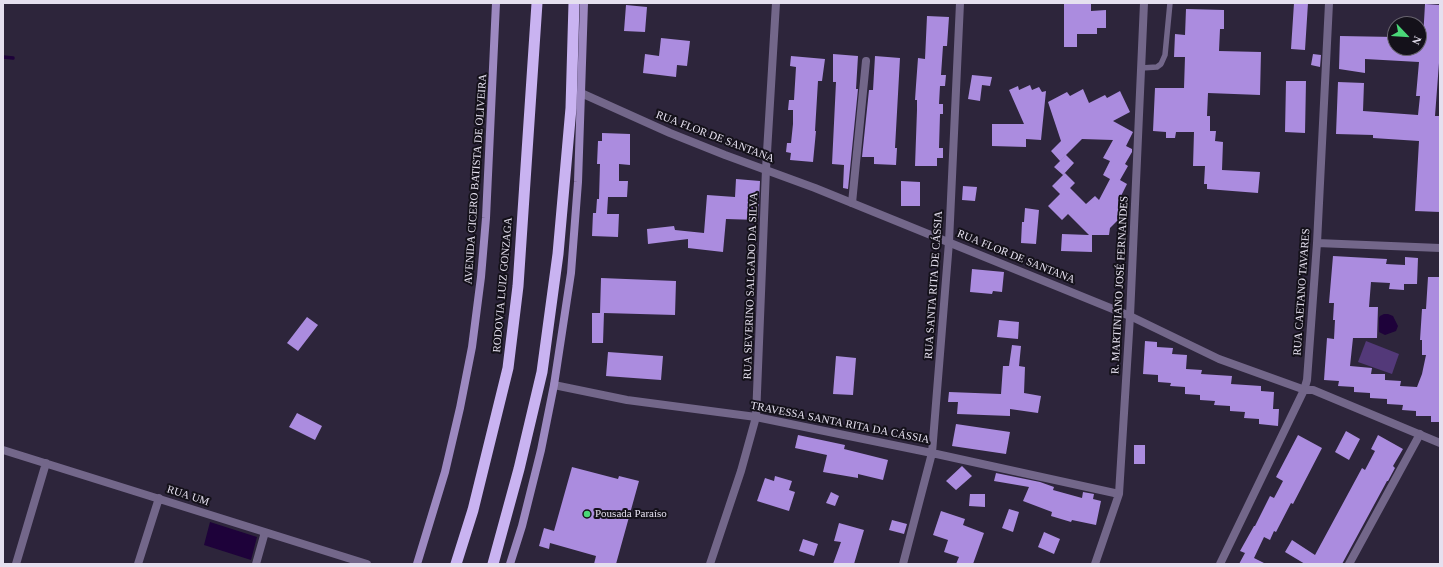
<!DOCTYPE html>
<meta charset="utf-8">
<style>
body{margin:0}
#map{position:relative;width:1443px;height:567px;overflow:hidden;background:#2d253b;font-family:Georgia,serif}
canvas{display:block}
.frame{position:absolute;inset:0;border:4px solid #e5e0ef;pointer-events:none}
.north{position:absolute;left:1387px;top:16px;width:40px;height:40px;box-sizing:border-box;background:#14111a;border:1px solid #68646f;border-radius:50%;rotate:115deg;font-size:11px;font-weight:700;line-height:16px;text-align:center;color:#e5e0ef}
.north::after{content:'';display:block;margin:auto;width:14px;height:18px;background:#4ad778;clip-path:polygon(50% 0,100% 100%,50% 72%,0 100%)}
</style>
<div id="map">
<canvas width="1443" height="567"></canvas>
<div class="frame"></div>
<div class="north">N</div>
</div>
<script>
const ctx = document.querySelector('canvas').getContext('2d');
ctx.lineJoin = 'round';
function fillPath(path, color) { ctx.fillStyle = color; ctx.fill(path, 'evenodd'); }
const shape = rows => new Path2D(rows.map(r => 'M' + r).join(''));
function strokePath(path, color, width, dash) { ctx.strokeStyle = color; ctx.lineWidth = width; ctx.lineCap = dash ? 'butt' : 'round'; ctx.setLineDash(dash || []); ctx.stroke(path); }
function write(font, color, halo, rows, align = 'center') {
  ctx.font = font + ' Georgia,serif'; ctx.lineWidth = 4; ctx.setLineDash([]); ctx.textBaseline = 'middle'; ctx.strokeStyle = halo; ctx.fillStyle = color; for (const [text, x, y, turn = 0] of rows) {
    ctx.save(); ctx.translate(x, y); ctx.rotate((+turn || 0) * Math.PI / 180); ctx.textAlign = isNaN(turn) ? turn : align; if (halo) ctx.strokeText(text, 0, 0); ctx.fillText(text, 0, 0); ctx.restore();
  }
}
fillPath(shape([
 [1366,341,1399,354,1392,374,1358,362]
]), '#533979');
fillPath(shape([
 [1384,314,1388,314,1393,316,1398,326,1396,331,1385,335,1379,332,1379,318,1380,316],
 [210,522,257,537,251,560,204,545]
]), '#1e023a');
strokePath(shape([
 [3,57,13,58]
]), '#1e023a', 3.5);
fillPath(shape([
 [1294,3,1308,3,1305,50,1291,49],
 [1064,4,1091,4,1091,11,1106,10,1106,28,1097,28,1097,34,1077,34,1077,47,1064,47],
 [1425,4,1440,5,1440,63,1439,63,1435,116,1440,116,1440,212,1415,211,1419,141,1373,138,1373,135,1336,134,1338,82,1364,83,1363,111,1418,115,1420,96,1416,96,1419,62,1365,59,1365,73,1339,69,1340,36,1395,37,1395,48,1419,48,1419,39,1423,39],
 [626,5,647,7,645,32,624,31],
 [1186,9,1224,10,1224,29,1220,29,1219,51,1261,52,1260,95,1208,93,1207,116,1210,116,1210,131,1216,131,1215,141,1223,142,1222,170,1260,172,1258,193,1207,189,1207,184,1204,184,1205,166,1193,166,1194,132,1176,132,1175,138,1166,138,1166,132,1153,131,1155,88,1184,88,1185,57,1174,57,1175,34,1185,35],
 [927,16,949,17,947,46,943,46,941,75,946,75,945,86,940,86,939,104,943,104,943,114,940,114,939,148,943,148,943,158,937,158,937,166,915,166,917,110,917,100,915,100,916,85,918,58,925,59],
 [661,38,690,41,687,66,677,65,676,77,643,73,645,54,659,56],
 [833,54,858,56,856,89,858,89,848,189,843,188,844,165,832,164,836,82,833,82],
 [1313,54,1321,55,1320,67,1311,65],
 [791,56,825,59,822,81,818,81,815,131,816,131,813,162,790,160,791,153,786,152,787,143,791,143,793,124,793,110,788,110,789,100,794,100,796,67,790,66],
 [875,56,900,58,895,148,897,148,896,165,874,164,874,157,862,157,869,90,873,90],
 [972,75,992,77,990,86,982,85,980,101,968,99],
 [1286,81,1306,81,1305,133,1285,132],
 [1030,85,1032,90,1039,87,1042,92,1046,91,1041,140,1026,139,1026,147,992,146,992,124,1024,124,1009,90,1018,86,1019,90],
 [1083,89,1089,103,1105,95,1107,98,1120,91,1130,112,1113,121,1133,132,1126,146,1132,149,1132,152,1125,164,1128,166,1120,180,1127,184,1118,202,1127,211,1110,228,1109,235,1092,235,1092,252,1061,251,1062,234,1089,235,1068,214,1062,220,1048,206,1060,194,1052,186,1065,173,1075,183,1070,188,1086,204,1095,196,1099,200,1110,179,1103,175,1110,161,1103,158,1113,140,1082,139,1060,161,1051,151,1061,141,1048,102,1067,92,1070,96],
 [602,133,630,134,630,165,619,164,619,181,628,181,627,197,608,197,607,214,619,214,618,237,592,236,593,213,596,213,597,199,599,199,600,164,597,164,598,141,602,141],
 [1066,155,1074,163,1063,175,1054,167],
 [736,179,760,181,758,220,726,219,723,252,688,248,688,239,648,244,647,229,674,226,675,230,704,233,707,195,735,197],
 [901,181,920,182,920,206,901,206],
 [963,186,977,187,975,201,962,200],
 [1025,208,1039,210,1036,244,1021,243,1022,222,1024,222],
 [1333,256,1387,259,1386,264,1405,265,1405,257,1418,258,1417,284,1404,284,1404,290,1389,289,1390,283,1371,282,1369,307,1378,307,1377,338,1353,338,1350,366,1372,368,1371,374,1385,374,1385,380,1401,381,1400,386,1417,387,1422,374,1426,355,1422,355,1422,340,1420,340,1422,309,1426,309,1428,277,1440,277,1440,422,1431,422,1431,416,1416,416,1416,411,1402,410,1403,405,1387,404,1387,399,1370,398,1370,393,1354,392,1354,387,1338,386,1339,381,1324,380,1327,338,1334,339,1335,320,1333,320,1334,303,1329,303],
 [972,269,1004,272,1002,292,993,291,992,294,970,292],
 [601,278,676,281,675,315,604,313,603,343,592,343,592,313,600,313],
 [307,317,318,325,298,351,287,343],
 [999,320,1019,322,1018,339,997,337],
 [1145,341,1157,342,1157,347,1173,348,1172,354,1187,355,1186,369,1202,370,1201,374,1232,376,1231,384,1261,386,1261,391,1274,392,1273,409,1279,409,1278,426,1259,424,1259,419,1244,418,1245,412,1230,411,1230,406,1214,405,1215,401,1200,400,1200,395,1185,394,1185,387,1170,386,1171,383,1158,382,1158,375,1143,374],
 [1012,345,1021,346,1019,366,1025,367,1024,393,1041,396,1038,413,1010,409,1010,416,957,414,958,402,948,402,949,392,1001,394,1003,366,1009,366],
 [608,352,663,356,661,380,606,376],
 [836,356,856,358,853,395,833,394],
 [297,413,322,426,315,440,289,427],
 [956,424,1010,432,1006,454,952,446],
 [1346,431,1360,439,1349,460,1335,452],
 [798,435,845,445,844,449,888,460,883,480,858,474,858,478,823,472,827,455,795,448],
 [1298,435,1322,448,1293,504,1291,503,1276,532,1274,531,1270,540,1264,537,1254,558,1266,564,1239,564,1245,553,1240,551,1254,526,1255,526,1270,496,1274,498,1283,481,1276,477],
 [1378,435,1403,449,1393,466,1395,468,1388,481,1387,481,1342,564,1305,564,1285,552,1292,540,1315,555,1362,468,1365,470,1375,451,1371,449],
 [1134,445,1145,445,1145,464,1134,464],
 [962,466,972,476,956,490,946,481],
 [572,467,618,479,619,476,639,481,616,564,594,564,596,556,550,543,549,549,539,546,544,528,554,531],
 [996,473,1040,482,1054,487,1053,490,1082,498,1083,492,1094,494,1093,499,1101,501,1096,525,1072,520,1071,522,1051,516,1052,512,1023,501,1029,487,994,481],
 [775,476,792,481,789,490,795,492,789,511,757,501,765,478,774,481],
 [831,492,839,496,835,506,826,503],
 [970,494,985,494,985,507,969,506],
 [1009,509,1019,512,1013,532,1002,528],
 [941,511,965,519,963,525,984,533,973,564,956,564,959,557,944,552,948,540,933,535],
 [892,520,907,524,904,534,889,530],
 [839,523,864,530,854,564,833,564,841,542,834,541],
 [1044,532,1060,539,1054,554,1038,547],
 [803,539,818,544,814,556,799,551]
]), '#ab8cdf');
strokePath(shape([
 [1141,68,1157,67,1161,64,1165,55,1170,3]
]), '#73678a', 5.5);
strokePath(shape([
 [852,203,866,61],
 [1317,243,1440,248],
 [554,385,627,400,756,417,932,453,1119,494],
 [3,450,367,564],
 [16,564,46,463],
 [138,564,159,498],
 [256,564,265,532],
 [710,564,741,471,756,417,766,169,776,3],
 [903,564,932,453,949,242,960,3],
 [1095,564,1119,494,1130,316,1144,3],
 [1220,564,1304,390,1307,380,1317,243,1329,3],
 [1349,564,1420,434]
]), '#73678a', 8);
strokePath(shape([
 [581,93,670,133,725,155,815,188,1130,316,1219,359,1305,390,1313,390,1440,443]
]), '#73678a', 8);
strokePath(shape([
 [417,564,445,472,460,408,472,347,481,277,486,218,496,3],
 [510,564,522,526,541,450,554,385,571,273,578,182,584,3]
]), '#9d89c1', 8);
strokePath(shape([
 [456,564,473,510,508,368,518,286,537,3],
 [493,564,519,469,542,372,558,254,571,108,574,3]
]), '#c9b3f1', 11);
for (const [x, y, r, color] of [
 [587,514,4,"#4ad778"]
]) { const dot = new Path2D(); dot.arc(x, y, r, 0, 2 * Math.PI); ctx.fillStyle = color; ctx.fill(dot); strokePath(dot, '#14111a', 1.5); }
write('11px', '#e5e0ef', '#14111a', [
 ["RUA FLOR DE SANTANA",715,137,21],
 ["AVENIDA CICERO BATISTA DE OLIVEIRA",476,179,-86],
 ["RUA FLOR DE SANTANA",1016,257,22],
 ["RODOVIA LUIZ GONZAGA",503,285,-85],
 ["RUA SANTA RITA DE CÁSSIA",934,285,-86],
 ["R. MARTINIANO JOSÉ FERNANDES",1120,285,-87],
 ["RUA SEVERINO SALGADO DA SILVA",751,286,-88],
 ["RUA CAETANO TAVARES",1302,292,-86],
 ["TRAVESSA SANTA RITA DA CÁSSIA",840,423,11],
 ["RUA UM",188,496,18]
]);
write('11px', '#e5e0ef', '#14111a', [
 ["Pousada Paraíso",595,514]
], 'left');
</script>
